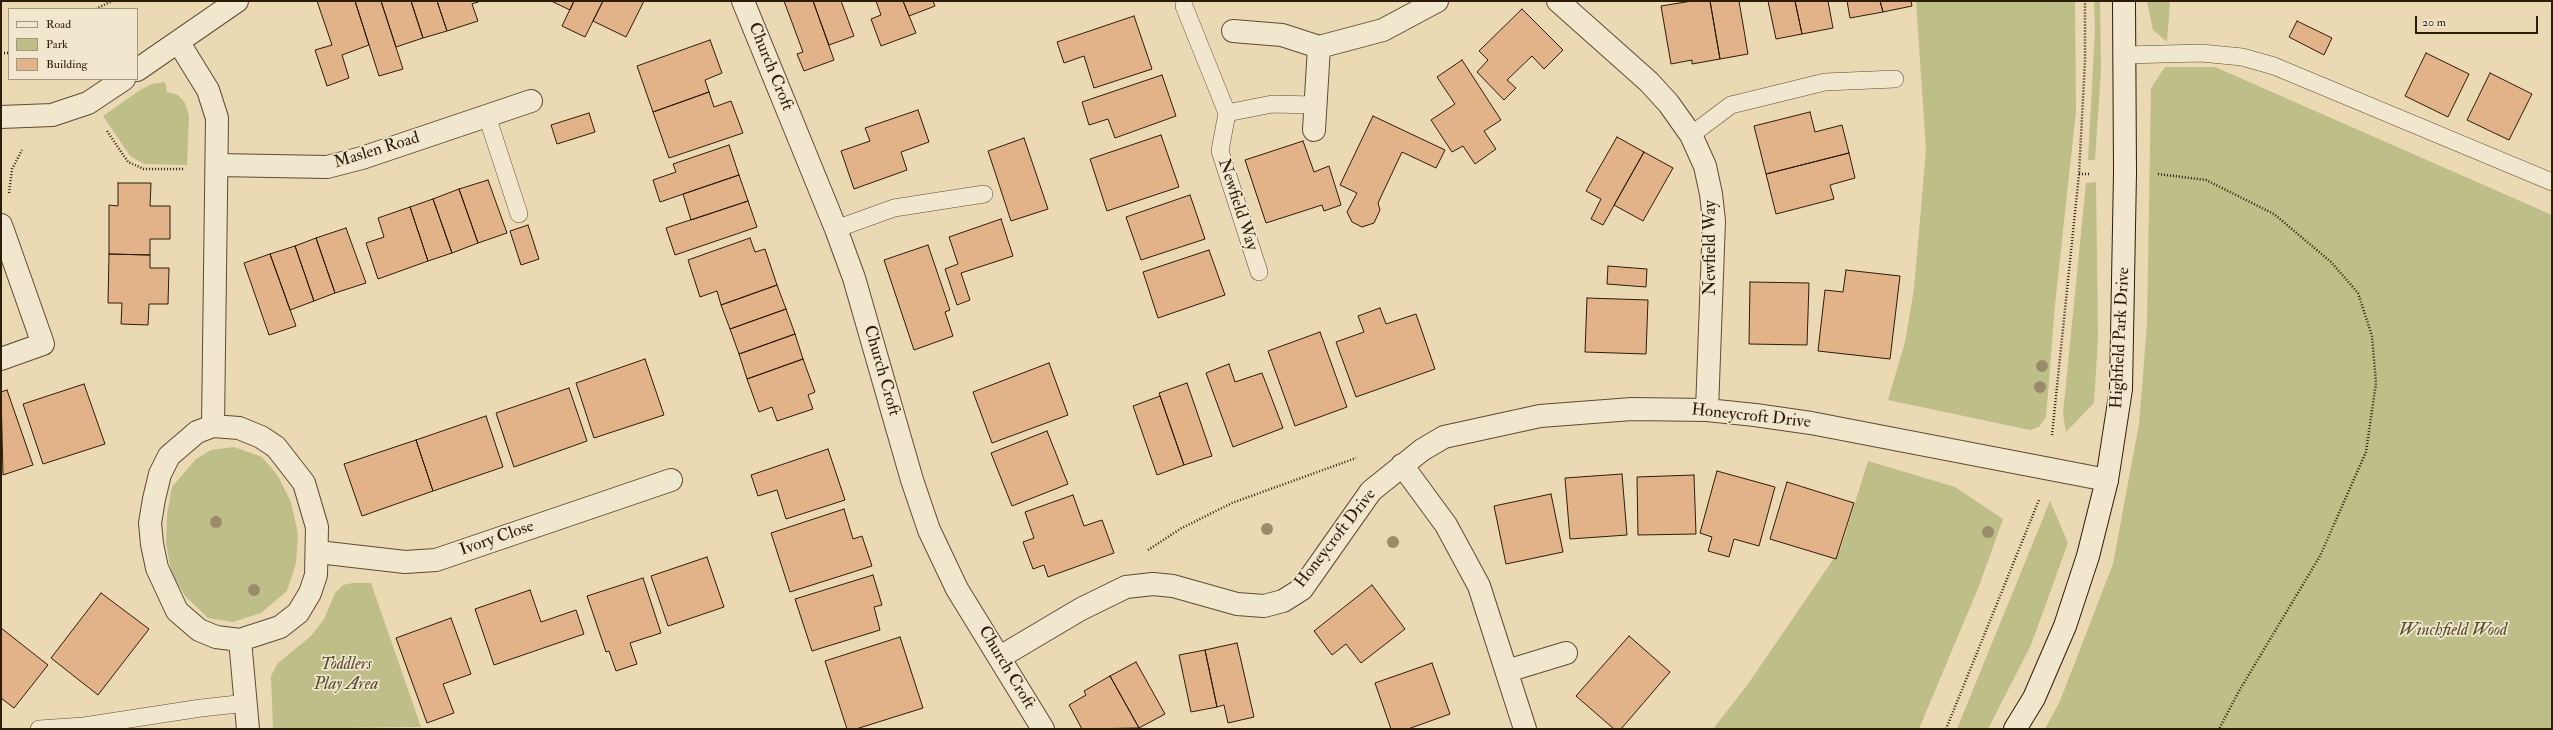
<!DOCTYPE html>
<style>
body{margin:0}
#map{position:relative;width:2553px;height:730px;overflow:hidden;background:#ead9b3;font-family:"IM FELL Double Pica",serif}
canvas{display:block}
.frame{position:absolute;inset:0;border:2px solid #2c1d08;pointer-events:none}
.legend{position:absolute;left:8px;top:8px;width:130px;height:72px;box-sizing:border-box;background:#f1e6ce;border:1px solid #a2967f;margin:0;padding:5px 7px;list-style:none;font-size:12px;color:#2c1d08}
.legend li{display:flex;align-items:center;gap:8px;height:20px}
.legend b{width:20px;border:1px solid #a2967f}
.scale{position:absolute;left:2415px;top:16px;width:123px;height:18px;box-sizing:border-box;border:2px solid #2c1d08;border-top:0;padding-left:5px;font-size:12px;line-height:14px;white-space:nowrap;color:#2c1d08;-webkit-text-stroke:3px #f1e6ce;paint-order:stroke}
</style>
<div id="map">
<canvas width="2553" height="730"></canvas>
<div class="frame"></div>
<ul class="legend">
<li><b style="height:5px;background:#f1e6ce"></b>Road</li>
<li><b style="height:11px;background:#bdbe88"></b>Park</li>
<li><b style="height:11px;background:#e2b389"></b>Building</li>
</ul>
<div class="scale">20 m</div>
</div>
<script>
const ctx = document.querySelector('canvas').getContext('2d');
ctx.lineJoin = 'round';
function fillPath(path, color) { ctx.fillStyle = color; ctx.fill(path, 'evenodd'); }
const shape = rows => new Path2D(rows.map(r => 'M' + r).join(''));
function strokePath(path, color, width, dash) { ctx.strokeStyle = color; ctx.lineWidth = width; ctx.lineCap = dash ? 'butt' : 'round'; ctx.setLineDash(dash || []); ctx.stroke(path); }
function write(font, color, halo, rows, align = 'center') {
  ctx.font = font + ' "IM FELL Double Pica",serif'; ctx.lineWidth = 3.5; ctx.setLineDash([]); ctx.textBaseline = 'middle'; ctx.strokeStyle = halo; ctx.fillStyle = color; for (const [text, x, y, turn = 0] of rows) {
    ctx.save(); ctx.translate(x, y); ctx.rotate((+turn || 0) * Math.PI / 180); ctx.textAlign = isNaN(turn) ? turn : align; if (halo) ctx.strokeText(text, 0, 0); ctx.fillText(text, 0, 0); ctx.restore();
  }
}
fillPath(shape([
 [1916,1,2075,1,2076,111,2055,305,2046,417,2039,427,2030,430,1888,400,1905,342,1914,289,1926,150],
 [2094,1,2100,1,2101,70,2095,160,2088,160,2095,30],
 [2147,1,2170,1,2167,42,2153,30],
 [2165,67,2215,67,2552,215,2552,729,2045,729,2060,701,2113,564,2139,424,2147,324,2151,88],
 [165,82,167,92,178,95,185,103,189,116,187,165,144,164,130,156,103,116,140,90,152,84],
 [2096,182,2098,338,2094,403,2066,432,2063,414,2086,183],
 [234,447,262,457,278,476,291,502,298,534,296,563,287,591,261,613,233,622,208,618,186,597,172,575,166,544,167,515,172,487,196,459,211,450],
 [1868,461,1955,487,2003,519,1979,586,1919,729,1713,729,1748,684,1841,548],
 [2050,501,2068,543,2031,645,1988,729,1957,729],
 [353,583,371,583,421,727,273,729,271,676,278,663,311,636,324,619,335,593,343,585]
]), '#bdbe88');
const building = shape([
 [317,1,355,1,369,45,342,55,349,78,327,86,315,50,332,45,317,1],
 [355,1,381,1,403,69,379,76,355,1],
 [381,1,411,1,423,38,396,47,381,1],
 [411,1,437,1,447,31,423,38,411,1],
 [437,1,481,1,472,4,478,21,447,31,437,1],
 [551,1,574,1,570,10,551,1],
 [574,1,603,1,585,37,562,26,574,1],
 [603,1,644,1,626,37,593,21,603,1],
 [784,1,813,1,834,60,804,71,797,54,803,52,784,1],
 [813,1,841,1,854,36,829,45,813,1],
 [876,1,903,1,916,33,881,46,871,19,881,15,876,1],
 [903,1,933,1,935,6,909,16,903,1],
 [1692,1,1710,1,1720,59,1692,64,1692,60,1671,64,1661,6,1692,1],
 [1710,1,1739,1,1748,54,1720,59,1710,1],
 [1768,1,1795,1,1802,34,1776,39,1768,1],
 [1795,1,1828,1,1833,28,1802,34,1795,1],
 [1847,1,1880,1,1883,12,1850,18,1847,1],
 [1880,1,1911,1,1912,6,1883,12,1880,1],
 [1522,9,1563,50,1544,69,1532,56,1507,80,1516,88,1504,100,1477,72,1488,60,1479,51,1522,9],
 [1134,16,1152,69,1094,88,1084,56,1064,63,1057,42,1134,16],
 [2297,21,2332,38,2324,55,2289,37,2297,21],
 [710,40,722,73,705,80,709,92,653,112,637,66,710,40],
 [2426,53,2469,74,2448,117,2405,96,2426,53],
 [1462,60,1501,120,1484,131,1496,149,1475,164,1463,146,1452,152,1431,120,1455,104,1437,77,1462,60],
 [2490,73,2532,94,2509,140,2467,120,2490,73],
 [1162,75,1176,116,1115,138,1108,119,1089,125,1082,102,1162,75],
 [709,92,714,107,731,101,743,133,669,158,653,112,709,92],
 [918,110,929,142,901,152,907,170,854,189,841,151,870,141,865,128,918,110],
 [1810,112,1815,132,1842,125,1849,153,1766,174,1754,126,1810,112],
 [589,113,595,132,557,144,551,125,589,113],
 [1373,116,1445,150,1436,168,1402,152,1378,203,1380,210,1374,223,1362,227,1352,222,1347,212,1357,193,1340,185,1373,116],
 [1161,135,1179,187,1107,211,1090,159,1161,135],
 [1617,137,1644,152,1603,225,1591,219,1601,199,1586,191,1617,137],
 [1024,138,1048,209,1011,221,988,151,1024,138],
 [1303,141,1314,172,1329,166,1341,205,1324,211,1322,205,1266,223,1245,160,1303,141],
 [729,145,739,175,660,202,653,180,676,172,673,164,729,145],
 [1644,152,1673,168,1643,221,1614,205,1644,152],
 [1849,153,1855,178,1830,185,1834,199,1776,214,1766,174,1849,153],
 [739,175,748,201,691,220,683,194,739,175],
 [488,180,507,233,478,243,459,189,488,180],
 [118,183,151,183,150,206,170,206,170,239,150,239,150,255,109,254,109,205,118,206,118,183],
 [459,189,478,243,452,253,433,199,459,189],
 [1190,195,1205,239,1141,260,1126,217,1190,195],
 [433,199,452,253,428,261,410,207,433,199],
 [748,201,757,227,675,255,666,228,748,201],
 [410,207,428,261,378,279,366,243,384,237,378,218,410,207],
 [1001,219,1013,256,961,273,970,300,957,305,945,269,958,264,949,237,1001,219],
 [528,225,539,259,521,265,510,231,528,225],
 [346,228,366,283,335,293,316,238,346,228],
 [316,238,335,293,314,301,295,246,316,238],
 [750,238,755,252,765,249,777,285,721,305,717,291,700,297,688,260,750,238],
 [928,245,950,310,945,312,953,336,914,350,884,260,928,245],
 [295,246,314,301,290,310,270,254,295,246],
 [1209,250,1225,295,1158,318,1143,272,1209,250],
 [109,254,150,255,150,268,169,268,168,304,149,304,148,325,121,324,122,303,108,303,109,254],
 [270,254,296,326,269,335,244,263,270,254],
 [1608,266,1647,269,1646,287,1607,284,1608,266],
 [1846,270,1900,276,1890,359,1818,351,1825,290,1843,292,1846,270],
 [1750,282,1809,283,1807,345,1749,344,1750,282],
 [777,285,786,309,730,329,721,305,777,285],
 [1587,298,1648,300,1646,354,1585,352,1587,298],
 [1380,308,1386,324,1416,314,1435,369,1356,397,1336,342,1364,332,1358,316,1380,308],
 [786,309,795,334,739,354,730,329,786,309],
 [1320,332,1347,407,1295,426,1268,351,1320,332],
 [795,334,803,359,747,379,739,354,795,334],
 [645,359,664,415,594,438,576,383,645,359],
 [803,359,815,392,808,395,813,409,777,421,772,407,759,412,747,379,803,359],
 [1049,363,1068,415,992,443,973,392,1049,363],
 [1229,364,1235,382,1262,373,1283,428,1233,447,1206,373,1229,364],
 [1187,383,1212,456,1184,465,1159,393,1187,383],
 [84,384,105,444,43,464,23,404,84,384],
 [569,388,587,441,514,467,496,413,569,388],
 [7,390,33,465,3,475,1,392,7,390],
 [1160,396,1184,465,1157,475,1133,406,1160,396],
 [486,416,503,467,433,491,416,440,486,416],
 [1047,431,1068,484,1012,506,991,453,1047,431],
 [416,440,433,491,362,516,344,464,416,440],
 [828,449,845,500,786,519,777,490,758,496,751,475,828,449],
 [1717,471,1775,487,1759,546,1734,539,1729,557,1708,551,1712,537,1700,533,1717,471],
 [1622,474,1627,535,1570,539,1565,478,1622,474],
 [1694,475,1696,534,1638,535,1637,477,1694,475],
 [1787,482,1854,503,1836,559,1770,539,1787,482],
 [1551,494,1563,552,1506,564,1494,506,1551,494],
 [1073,495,1084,526,1102,520,1114,553,1048,577,1044,565,1033,569,1023,542,1034,538,1025,512,1073,495],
 [844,509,853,539,862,536,872,566,790,592,771,533,844,509],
 [707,557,724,607,668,626,651,576,707,557],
 [873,575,882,605,874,607,880,630,812,651,795,599,873,575],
 [643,578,661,633,630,643,637,664,616,671,609,651,606,652,587,596,643,578],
 [1372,585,1405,629,1361,663,1346,644,1332,655,1314,631,1372,585],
 [530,590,541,622,576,610,584,634,494,665,475,609,530,590],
 [101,593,149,629,98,695,51,658,101,593],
 [451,618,471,674,443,684,454,713,427,723,396,638,451,618],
 [1,628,48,665,14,708,1,698,1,628],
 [1629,636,1670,672,1621,729,1614,729,1576,696,1629,636],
 [900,637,923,708,856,729,847,729,825,661,900,637],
 [1237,643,1254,717,1228,723,1224,705,1217,707,1205,650,1237,643],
 [1205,650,1217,707,1191,712,1179,655,1205,650],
 [1136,662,1165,714,1139,728,1110,676,1136,662],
 [1432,663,1450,714,1408,729,1391,729,1375,683,1432,663],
 [1110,676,1139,728,1082,729,1069,705,1086,695,1084,691,1110,676]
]);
fillPath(building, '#e2b389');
strokePath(building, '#2c1d08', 1);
const lane = shape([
 [1184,6,1227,113,1220,151,1259,272],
 [2125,55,2201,53,2242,57,2274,66,2552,182],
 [1227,113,1272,104,1314,105],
 [487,116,519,214],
 [1691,135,1731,105,1825,82,1895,79],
 [836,229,894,208,984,194],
 [39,729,84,726,201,708,247,703]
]);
const street = shape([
 [743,1,836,229,854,278,912,480,929,530,957,589,1043,729],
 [1558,1,1649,82,1669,104,1691,135,1705,166,1711,194,1714,221,1707,410],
 [1233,31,1282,35,1319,47,1383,30,1437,1],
 [179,43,208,90,217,118,213,426],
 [137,70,237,1],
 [1,117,52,115,88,103,124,79],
 [1314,130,1319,47],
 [217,165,327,167,362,158,531,101],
 [1,225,43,344,1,359],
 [213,426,239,428,261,437,276,447,304,483,317,527,316,575,310,593,298,613,280,627,240,640,216,637,199,630,177,611,157,568,152,544,150,523,154,499,160,474,169,456,197,432,213,426],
 [1402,465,1446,525,1479,586,1525,729],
 [318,552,405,562,436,560,671,480],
 [240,640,248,729],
 [1000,657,1081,609,1126,587,1153,584,1173,586,1237,604,1264,606,1283,601,1302,589,1371,491,1422,450,1444,437,1540,416,1632,409,1707,410,1755,415,1811,423,2107,480],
 [1507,671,1566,653]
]);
const secondary = shape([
 [2015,729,2034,698,2065,626,2088,556,2107,480,2121,389,2125,173,2124,1]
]);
strokePath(lane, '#5c4c33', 18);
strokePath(street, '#5c4c33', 24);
strokePath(secondary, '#2c1d08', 24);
strokePath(shape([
 [96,9,112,1],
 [1,53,9,53],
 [107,131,128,162,144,169,184,169],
 [2079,174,2091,174],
 [2158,174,2206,180,2274,214,2331,262,2358,293,2372,336,2376,383,2366,452,2320,556,2239,691,2219,729],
 [9,193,12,169,22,150],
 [2052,435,2079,174,2085,61,2085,1],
 [1148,550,1180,529,1232,503,1356,458],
 [1946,729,2039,500]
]), '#2c1d08', 2.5, [1, 2]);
strokePath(lane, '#f1e6ce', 17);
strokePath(street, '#f1e6ce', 22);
strokePath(secondary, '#f1e6ce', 22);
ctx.fillStyle = '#9a8c6a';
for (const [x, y] of [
 [2042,366],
 [2040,387],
 [216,522],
 [1267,529],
 [1988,532],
 [1393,542],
 [254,590]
]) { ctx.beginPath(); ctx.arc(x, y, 6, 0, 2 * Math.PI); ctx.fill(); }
write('17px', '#2c1d08', '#f1e6ce', [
 ["Church Croft",770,67,68],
 ["Maslen Road",377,151,-17],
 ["Newfield Way",1237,205,72],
 ["Newfield Way",1711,248,-90],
 ["Highfield Park Drive",2121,338,-87],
 ["Church Croft",881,371,74],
 ["Honeycroft Drive",1751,417,6],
 ["Ivory Close",497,539,-19],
 ["Honeycroft Drive",1336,539,-52],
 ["Church Croft",1006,668,59]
]);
write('italic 17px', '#584d2e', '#f1e6ce', [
 ["Winchfield Wood",2453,631],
 ["Toddlers",346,665],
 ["Play Area",346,685]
]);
</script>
